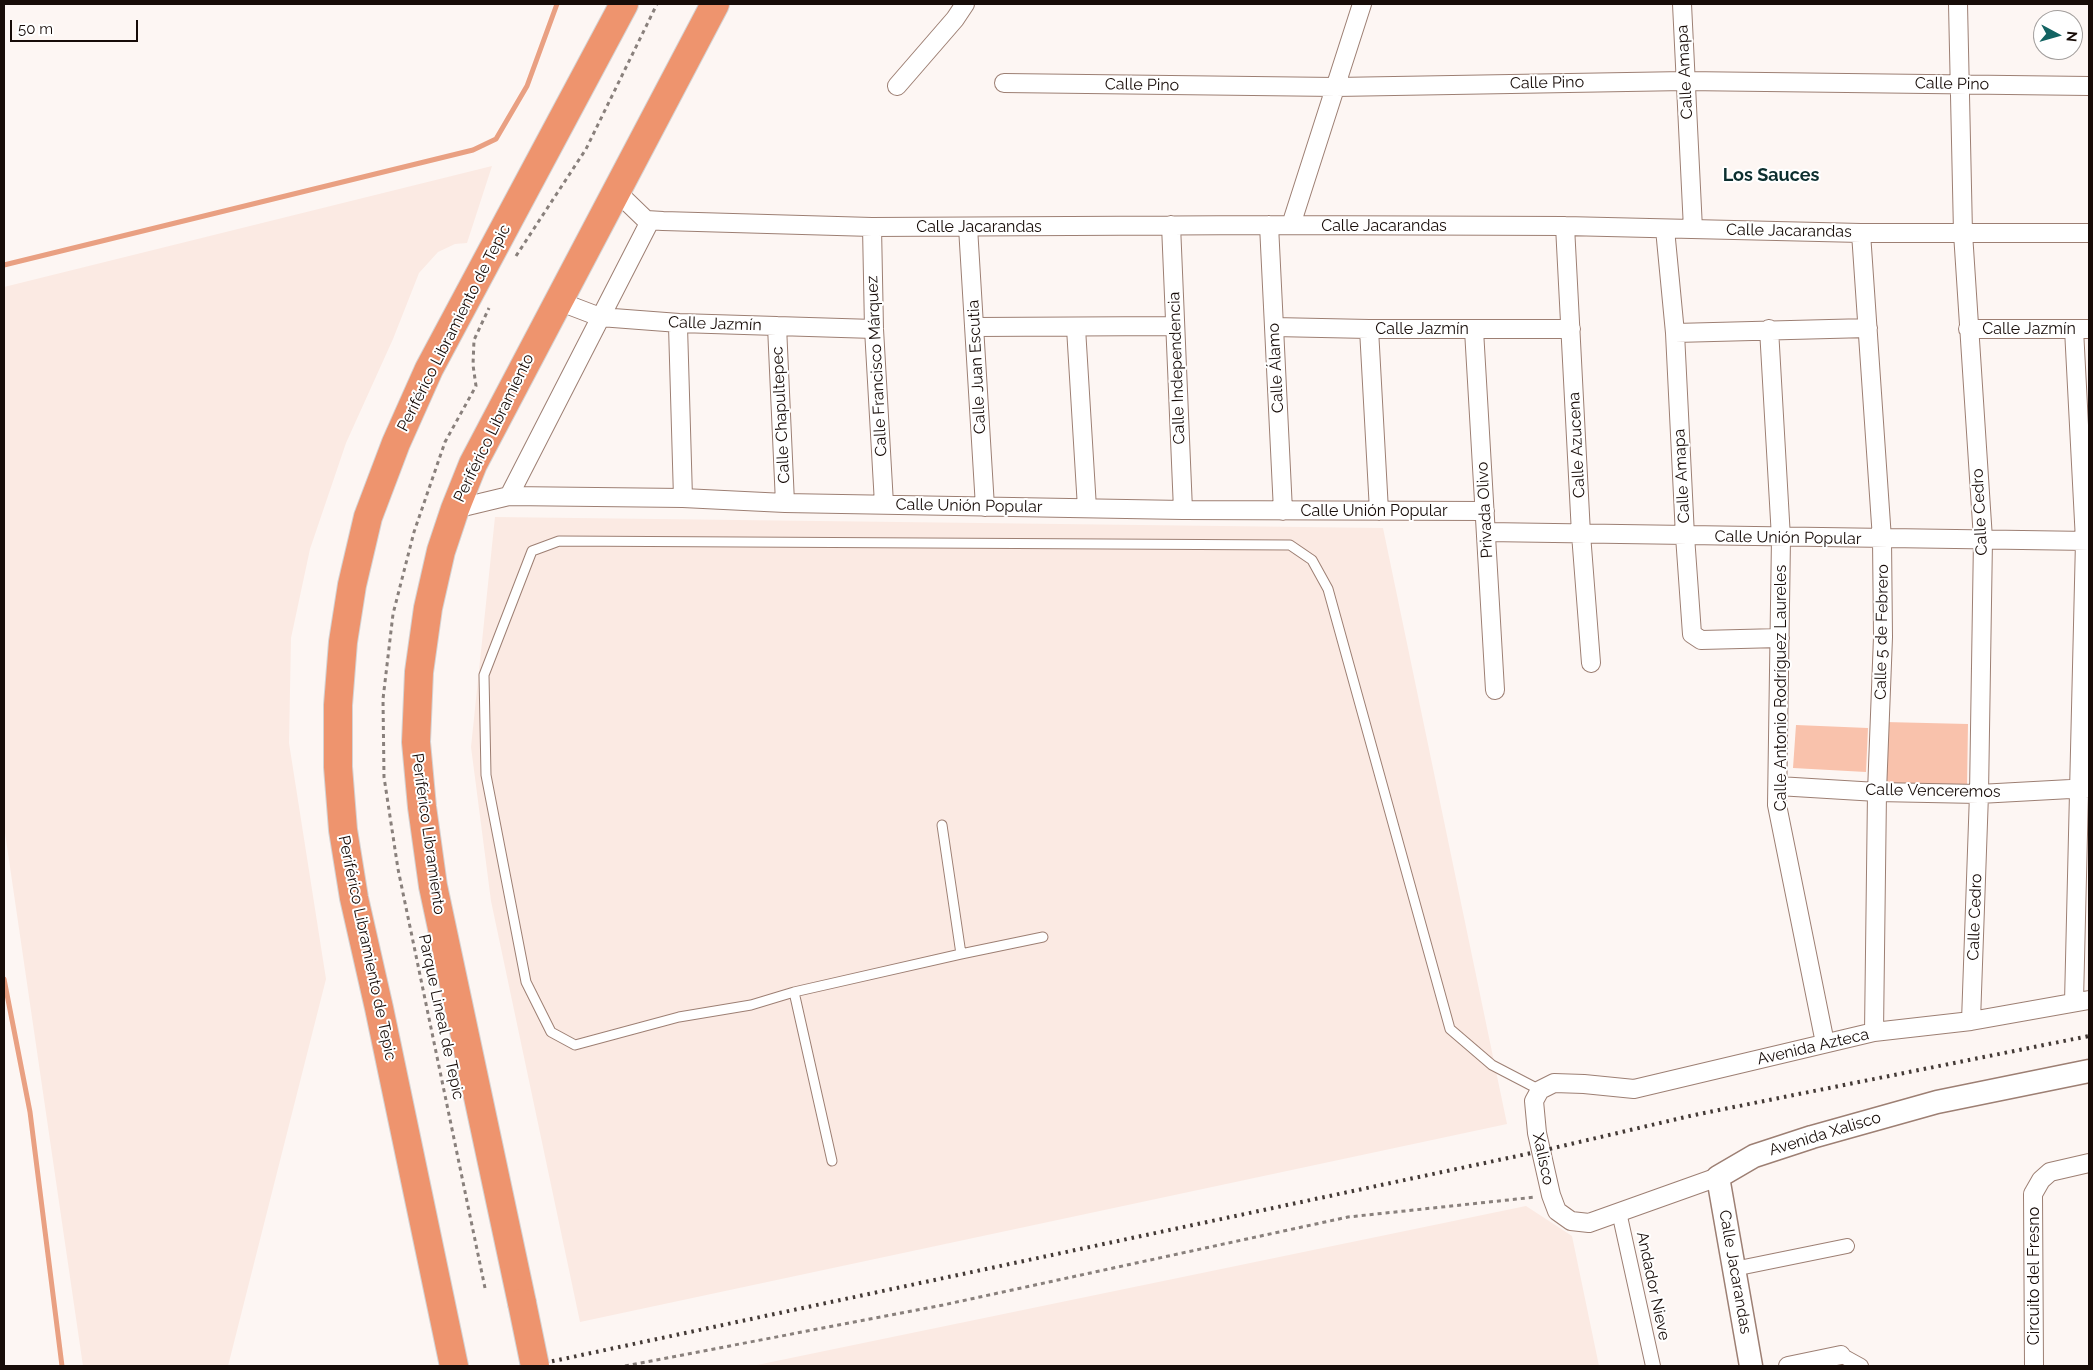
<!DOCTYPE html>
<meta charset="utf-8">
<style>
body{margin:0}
#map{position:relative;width:2093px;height:1370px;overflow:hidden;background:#fdf6f3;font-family:Raleway,sans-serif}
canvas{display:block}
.frame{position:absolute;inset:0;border:5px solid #170c08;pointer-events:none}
.north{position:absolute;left:2033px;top:10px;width:50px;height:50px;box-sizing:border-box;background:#fff;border:1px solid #a29e9c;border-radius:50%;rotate:96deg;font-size:14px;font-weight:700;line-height:20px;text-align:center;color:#170c08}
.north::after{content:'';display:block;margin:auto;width:18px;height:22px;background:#136362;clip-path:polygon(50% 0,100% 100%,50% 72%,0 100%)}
.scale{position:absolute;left:10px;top:20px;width:128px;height:22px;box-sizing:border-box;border:2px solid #170c08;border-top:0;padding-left:6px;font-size:15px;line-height:18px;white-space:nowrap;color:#170c08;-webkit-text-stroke:4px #fff;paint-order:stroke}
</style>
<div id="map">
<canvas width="2093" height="1370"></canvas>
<div class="frame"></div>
<div class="north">N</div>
<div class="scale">50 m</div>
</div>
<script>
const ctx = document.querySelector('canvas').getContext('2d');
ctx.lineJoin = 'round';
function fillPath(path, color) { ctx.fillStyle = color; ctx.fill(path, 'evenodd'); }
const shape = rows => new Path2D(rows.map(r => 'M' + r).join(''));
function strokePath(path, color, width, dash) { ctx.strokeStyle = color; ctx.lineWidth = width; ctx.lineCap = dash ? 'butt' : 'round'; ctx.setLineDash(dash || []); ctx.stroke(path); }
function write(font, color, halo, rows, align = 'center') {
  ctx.font = font + ' Raleway,sans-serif'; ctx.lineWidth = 4; ctx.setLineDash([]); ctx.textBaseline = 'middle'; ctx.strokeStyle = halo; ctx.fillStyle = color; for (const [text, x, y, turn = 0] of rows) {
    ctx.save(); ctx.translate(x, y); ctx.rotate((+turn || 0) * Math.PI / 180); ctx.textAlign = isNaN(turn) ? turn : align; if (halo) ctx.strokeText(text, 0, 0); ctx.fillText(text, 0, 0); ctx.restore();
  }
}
fillPath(shape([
 [492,166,467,243,455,244,438,252,419,273,393,339,346,443,310,549,291,638,289,743,326,979,228,1366,83,1366,4,826,4,287],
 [495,517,1383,528,1507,1124,580,1322,491,901,471,747],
 [1526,1206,1572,1236,1599,1366,752,1366]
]), '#fbeae3');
fillPath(shape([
 [1885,722,1968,724,1967,787,1884,785],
 [1796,725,1868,728,1866,772,1793,768]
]), '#f9c2ac');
strokePath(shape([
 [4,265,473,150,496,139,527,86,557,4],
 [4,979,30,1112,62,1366]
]), '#e9a082', 5);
const service = shape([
 [942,825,961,954],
 [1043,937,961,954,794,992,751,1005,679,1017,575,1045,551,1032,526,982,486,775,484,675,532,551,559,541,1290,545,1312,560,1328,589,1450,1029,1492,1065,1540,1090],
 [794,992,832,1161]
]);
const pedestrian = shape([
 [1619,1212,1653,1366],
 [1734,1269,1847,1246],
 [1841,1355,1861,1366]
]);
const minor = shape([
 [1682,4,1693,229],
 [1958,4,1963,233,1983,539,1979,794,1971,1021],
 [1004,83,1336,87,1685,81,2089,86],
 [897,86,955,19,965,4],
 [617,192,646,220,663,221,872,227,1269,225,1565,226,1861,233,2089,233],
 [1171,225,1183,510],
 [1269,225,1283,511],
 [1291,225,1362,4],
 [1565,226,1581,534,1591,663],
 [872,227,874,329,884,504],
 [968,227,985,507],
 [1665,229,1675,333,1685,536,1692,634,1701,640,1780,638],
 [1861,233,1882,539,1883,637,1877,792,1874,1032],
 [558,301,600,317,679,323,874,329],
 [679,323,678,326,683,498],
 [777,326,785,503],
 [975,327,1175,326],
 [1274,327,1369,329,1571,329],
 [1076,328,1087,508],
 [1369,329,1379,511],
 [1769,329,1781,538,1777,805,1825,1043],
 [1968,329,2089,329],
 [2074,329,2085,541,2074,1002],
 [1474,330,1495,690],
 [1675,333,1868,328],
 [509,496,650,221],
 [455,509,509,496,683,498,785,503,1183,510,1485,511],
 [1487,532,2089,541],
 [1778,786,1877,792,1979,794,2089,788],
 [1718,1177,1589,1223,1571,1221,1557,1211,1551,1195,1537,1133,1534,1101,1540,1090,1554,1083,1584,1084,1634,1089,1874,1032,1971,1021,2089,1000],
 [1788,1366,1841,1355],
 [2034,1366,2033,1194,2041,1180,2050,1172,2089,1163]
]);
const tertiary = shape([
 [1751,1366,1718,1177,1754,1156,1812,1137,1937,1102,2089,1071]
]);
const trunk = shape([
 [522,1303,433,886,422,807,416,742,419,672,428,608,441,551,455,509,473,464,715,4],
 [454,1366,379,1008,354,898,343,830,338,767,338,705,343,642,352,585,368,517,396,443,429,369,624,4]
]);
strokePath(service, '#9d7f73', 11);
strokePath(pedestrian, '#9d7f73', 16);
strokePath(minor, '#9d7f73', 20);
strokePath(tertiary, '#9d7f73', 25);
strokePath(trunk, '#d5d3d3', 30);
strokePath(shape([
 [516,256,586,149,657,4],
 [485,1288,398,869,384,777,383,699,393,614,414,532,445,442,476,386,473,365,474,340,489,308],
 [625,1366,943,1305,1348,1217,1536,1197]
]), '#89807c', 3, [4, 4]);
strokePath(service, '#fff', 9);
strokePath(pedestrian, '#fff', 14);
strokePath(minor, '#fff', 18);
strokePath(tertiary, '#fff', 22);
strokePath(trunk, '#ee946e', 28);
strokePath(shape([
 [530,1366,1541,1151,1694,1115,2089,1036]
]), '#443a36', 4, [2.5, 5]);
const trunkBridge = shape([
 [522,1303,535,1366]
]);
strokePath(trunkBridge, '#d5d3d3', 30, []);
strokePath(trunkBridge, '#ee946e', 28);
write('16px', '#170c08', '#fff', [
 ["Calle Amapa",1685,72,-93],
 ["Calle Pino",1547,83,-1],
 ["Calle Pino",1952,84,1],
 ["Calle Pino",1142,85,1],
 ["Calle Jacarandas",1384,226],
 ["Calle Jacarandas",979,227],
 ["Calle Jacarandas",1789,231,1],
 ["Calle Jazmín",715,324,2],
 ["Periférico Libramiento de Tepic",454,328,-63],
 ["Calle Jazmín",1422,329],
 ["Calle Jazmín",2029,329],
 ["Calle Francisco Márquez",877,366,-93],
 ["Calle Juan Escutia",977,367,-93],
 ["Calle Independencia",1177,368,-92],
 ["Calle Álamo",1276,368,-93],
 ["Calle Chapultepec",781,415,-93],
 ["Periférico Libramiento",494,428,-64],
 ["Calle Azucena",1577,445,-93],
 ["Calle Amapa",1682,476,-93],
 ["Calle Unión Popular",969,506,1],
 ["Privada Olivo",1485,510,-93],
 ["Calle Unión Popular",1374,511],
 ["Calle Cedro",1980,512,-93],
 ["Calle Unión Popular",1788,538,1],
 ["Calle 5 de Febrero",1882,632,-89],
 ["Calle Antonio Rodríguez Laureles",1781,688,-90],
 ["Calle Venceremos",1933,791,1],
 ["Periférico Libramiento",428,834,82],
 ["Calle Cedro",1975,917,-88],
 ["Periférico Libramiento de Tepic",367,948,78],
 ["Parque Lineal de Tepic",441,1017,78],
 ["Avenida Azteca",1813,1047,-13],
 ["Avenida Xalisco",1825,1134,-17],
 ["Xalisco",1543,1159,78],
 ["Calle Jacarandas",1735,1272,80],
 ["Circuito del Fresno",2034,1276,-90],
 ["Andador Nieve",1653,1286,78]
]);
write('bold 18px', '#0c2f2f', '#fff', [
 ["Los Sauces",1771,176]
]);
</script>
